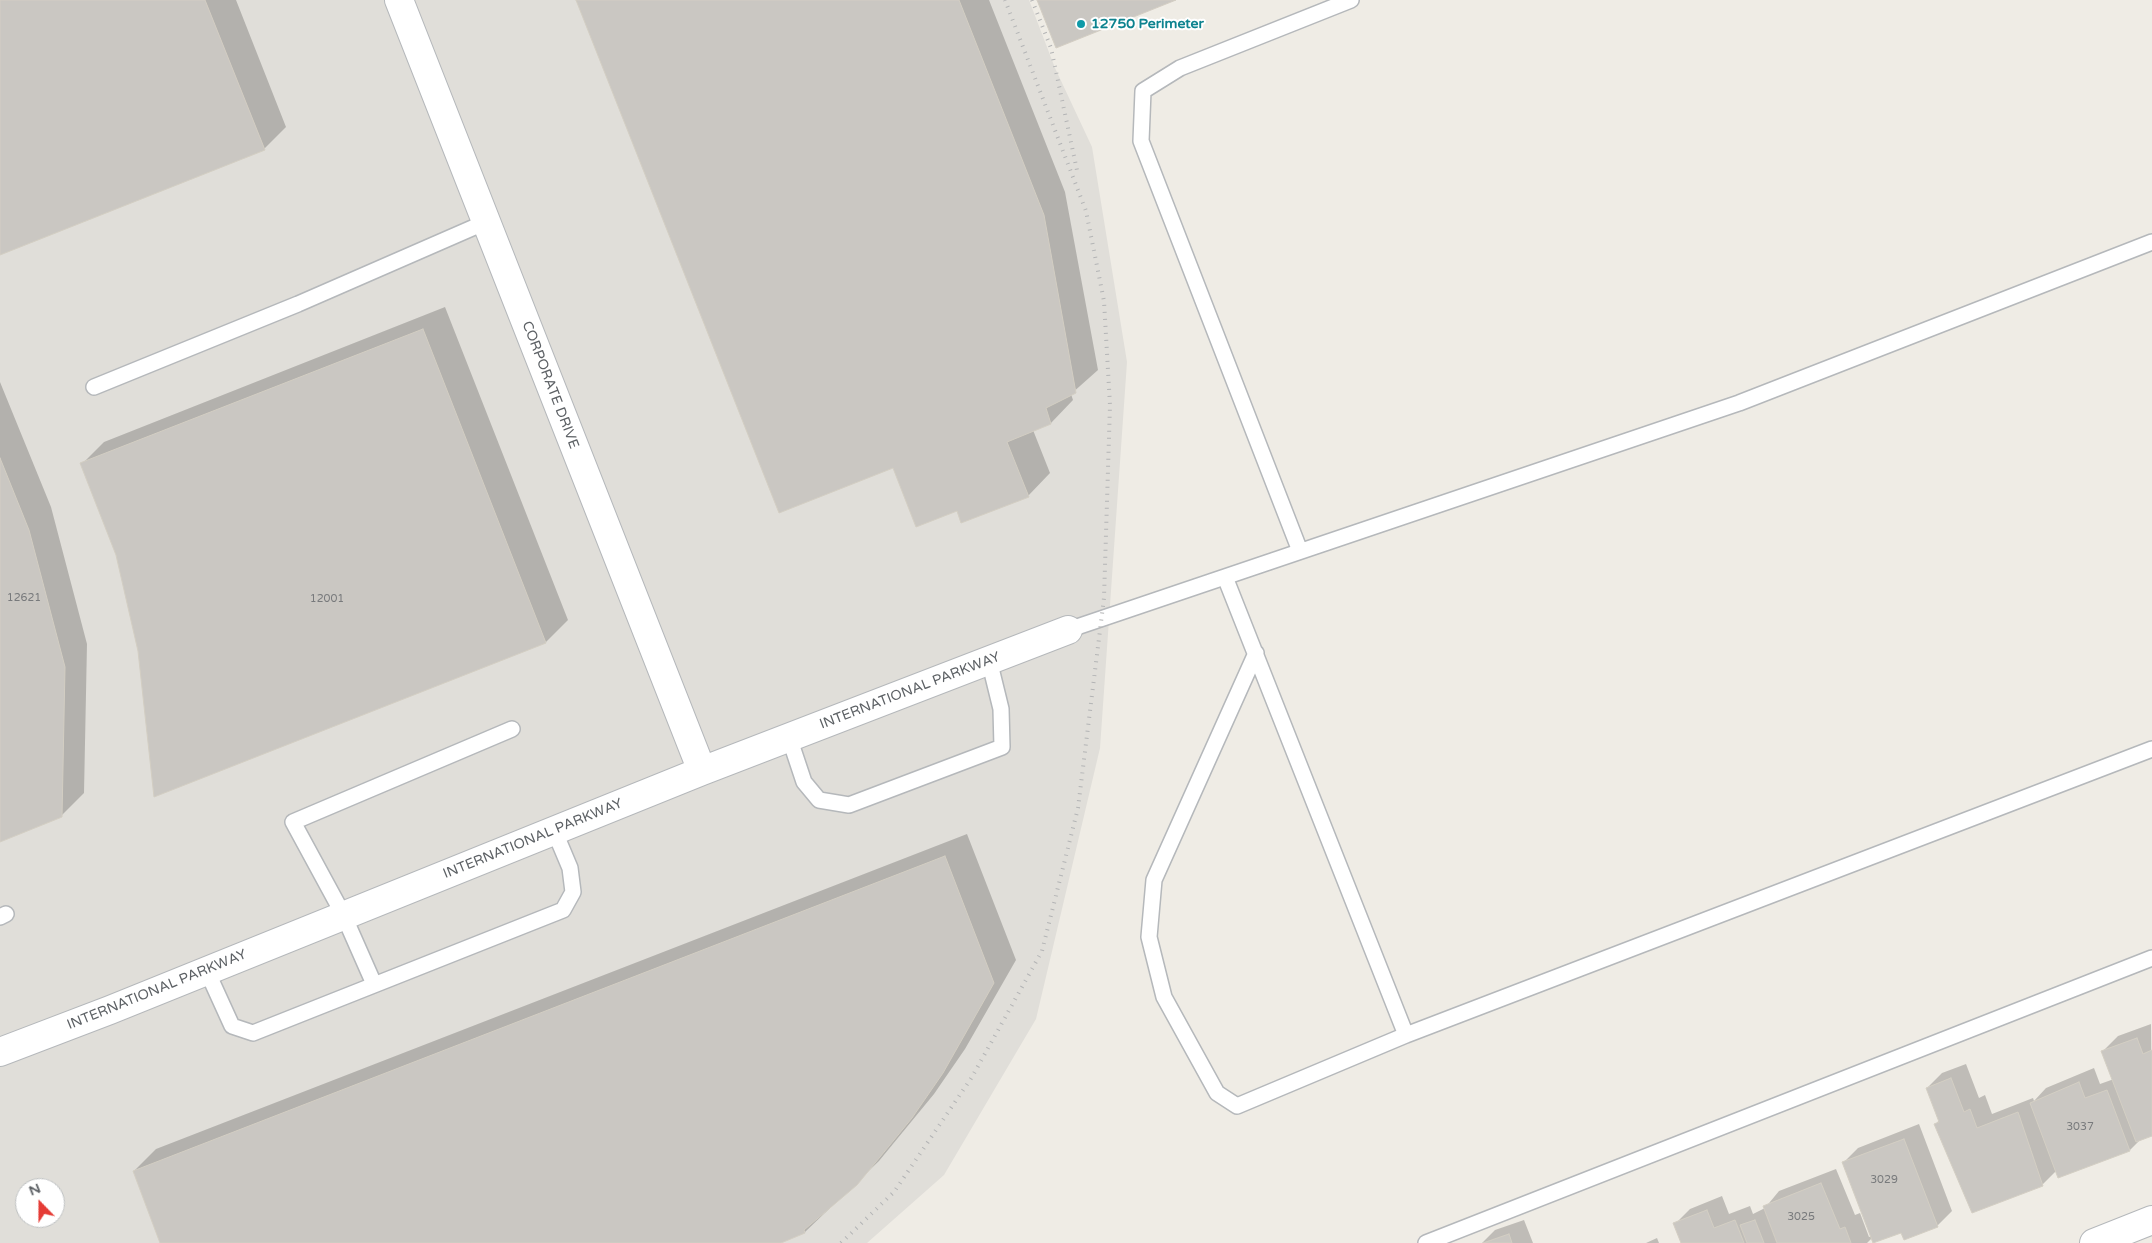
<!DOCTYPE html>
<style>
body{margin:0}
#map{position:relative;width:2152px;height:1243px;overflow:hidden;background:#efece5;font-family:"Varela Round",sans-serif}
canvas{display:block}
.north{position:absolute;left:15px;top:1178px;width:50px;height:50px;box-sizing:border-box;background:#fff;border:1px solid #bec0c1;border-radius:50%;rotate:338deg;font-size:14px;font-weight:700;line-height:20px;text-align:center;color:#5d6165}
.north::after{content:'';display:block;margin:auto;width:18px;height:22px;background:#e53b35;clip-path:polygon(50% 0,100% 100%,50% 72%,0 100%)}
</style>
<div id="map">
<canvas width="2152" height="1243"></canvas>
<div class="north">N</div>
</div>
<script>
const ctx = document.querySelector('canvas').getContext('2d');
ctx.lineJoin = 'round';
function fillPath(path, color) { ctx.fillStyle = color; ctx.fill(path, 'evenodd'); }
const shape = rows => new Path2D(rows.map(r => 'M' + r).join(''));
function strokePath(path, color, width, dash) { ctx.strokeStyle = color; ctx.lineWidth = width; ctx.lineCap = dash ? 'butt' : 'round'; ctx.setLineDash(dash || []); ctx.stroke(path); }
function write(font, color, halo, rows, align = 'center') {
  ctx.font = font + ' "Varela Round",sans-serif'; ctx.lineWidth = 4; ctx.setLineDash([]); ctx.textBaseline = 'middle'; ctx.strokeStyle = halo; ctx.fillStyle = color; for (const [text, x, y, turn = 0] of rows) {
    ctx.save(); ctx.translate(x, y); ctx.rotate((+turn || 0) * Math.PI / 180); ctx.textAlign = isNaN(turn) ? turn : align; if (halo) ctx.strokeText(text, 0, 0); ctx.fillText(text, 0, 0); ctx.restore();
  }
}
fillPath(shape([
 [0,0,1029,0,1055,68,1092,147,1127,362,1100,748,1036,1019,944,1175,867,1243,0,1243],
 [25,1188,55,1188,55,1218,25,1218]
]), '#e0ded9');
fillPath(shape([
 [0,0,236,0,286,127,264,149],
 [578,0,989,0,1065,192,1098,370,1071,394,1073,400,1051,423,1033,430,1050,473,1028,496,957,510,894,466],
 [445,307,568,620,546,642,139,651,117,554,82,464,104,442],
 [0,382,51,507,87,644,84,793,61,816,0,840],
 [967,834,1016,960,965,1049,934,1094,879,1161,805,1232,777,1243,162,1243,134,1171,156,1149],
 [2151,1024,2152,1134,2141,1139,2130,1150,2059,1177,2057,1170,2042,1185,1936,1124,1939,1120,1927,1088,1942,1073,1966,1064,1979,1098,1985,1095,1992,1114,2033,1098,2034,1101,2046,1088,2094,1068,2100,1084,2114,1079,2103,1051,2118,1036],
 [1919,1124,1952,1211,1937,1226,1872,1238,1867,1243,1682,1243,1675,1224,1690,1209,1722,1196,1729,1214,1750,1206,1753,1214,1765,1208,1779,1191,1836,1169,1855,1215,1860,1213,1869,1237,1872,1236,1843,1163,1858,1148],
 [1524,1220,1533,1243,1482,1243,1495,1230],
 [1657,1238,1659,1243,1646,1243]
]), '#0003');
const building = shape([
 [0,0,205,0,265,150,0,255,0,0],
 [576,0,959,0,1044,215,1076,393,1046,408,1051,424,1007,442,1029,497,961,523,957,511,916,527,893,468,779,513,576,0],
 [1037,0,1176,0,1056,48,1037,0],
 [423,329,546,643,154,797,138,651,116,555,80,463,423,329],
 [0,458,29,530,65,667,62,817,0,842,0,458],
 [945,856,994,983,943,1073,912,1118,857,1185,804,1230,805,1233,781,1243,160,1243,133,1171,945,856],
 [2137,1038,2143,1054,2152,1050,2152,1136,2136,1142,2101,1051,2137,1038],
 [1951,1078,1964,1112,1970,1109,1977,1128,2018,1112,2043,1186,1972,1213,1934,1124,1939,1122,1926,1088,1951,1078],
 [2079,1082,2085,1098,2107,1090,2130,1151,2058,1178,2030,1103,2079,1082],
 [1904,1139,1938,1227,1904,1240,1901,1233,1873,1243,1842,1162,1904,1139],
 [1821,1183,1840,1229,1845,1227,1851,1243,1777,1243,1763,1206,1821,1183],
 [1707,1210,1714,1228,1735,1220,1744,1243,1681,1243,1673,1223,1707,1210],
 [1755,1220,1764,1243,1747,1243,1740,1225,1755,1220],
 [1509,1234,1512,1243,1483,1243,1509,1234]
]);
fillPath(building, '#cac7c2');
strokePath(building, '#d3cec3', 1);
const service = shape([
 [94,387,298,304,486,222],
 [1300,551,1141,141,1143,91,1180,68,1351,0],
 [1225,577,1406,1035,2152,749],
 [1068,630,1739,403,2152,242],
 [1256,653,1154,880,1149,937,1164,997,1217,1093,1237,1106,1406,1035],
 [789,737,804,782,819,800,849,805,1002,747,1001,709,989,660],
 [0,917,6,914],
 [207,971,232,1026,253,1033,563,910,573,892,570,868,554,830],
 [374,984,344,916,293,822,512,729],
 [1426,1243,2152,958]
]);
const minor = shape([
 [399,0,702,771],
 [0,1052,110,1010,702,771,1068,630],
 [2094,1243,2152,1220]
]);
strokePath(service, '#b5b8bb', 18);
strokePath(minor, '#b5b8bb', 30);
strokePath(service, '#fff', 15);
strokePath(minor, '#fff', 28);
strokePath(shape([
 [1032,0,1051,48,1078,175],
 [841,1243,894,1192,972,1077,1042,951,1078,808,1104,598,1110,405,1104,301,1086,211,1005,0]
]), '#b3b4b5', 4, [1, 6]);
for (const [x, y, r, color] of [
 [1081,24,5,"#0f9aa8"]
]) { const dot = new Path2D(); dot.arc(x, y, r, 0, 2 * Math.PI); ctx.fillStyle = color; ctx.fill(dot); strokePath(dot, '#fff', 2); }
write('11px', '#787a7c', null, [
 ["12621",24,598],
 ["12001",327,599],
 ["3037",2080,1127],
 ["3029",1884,1180],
 ["3025",1801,1217]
]);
write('bold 14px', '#0d838f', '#fff', [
 ["12750 Perimeter",1091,24]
], 'left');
write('14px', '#5d6165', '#fff', [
 ["CORPORATE DRIVE",550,385,69],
 ["INTERNATIONAL PARKWAY",910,691,-21],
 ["INTERNATIONAL PARKWAY",533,839,-22],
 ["INTERNATIONAL PARKWAY",157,990,-22]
]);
</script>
